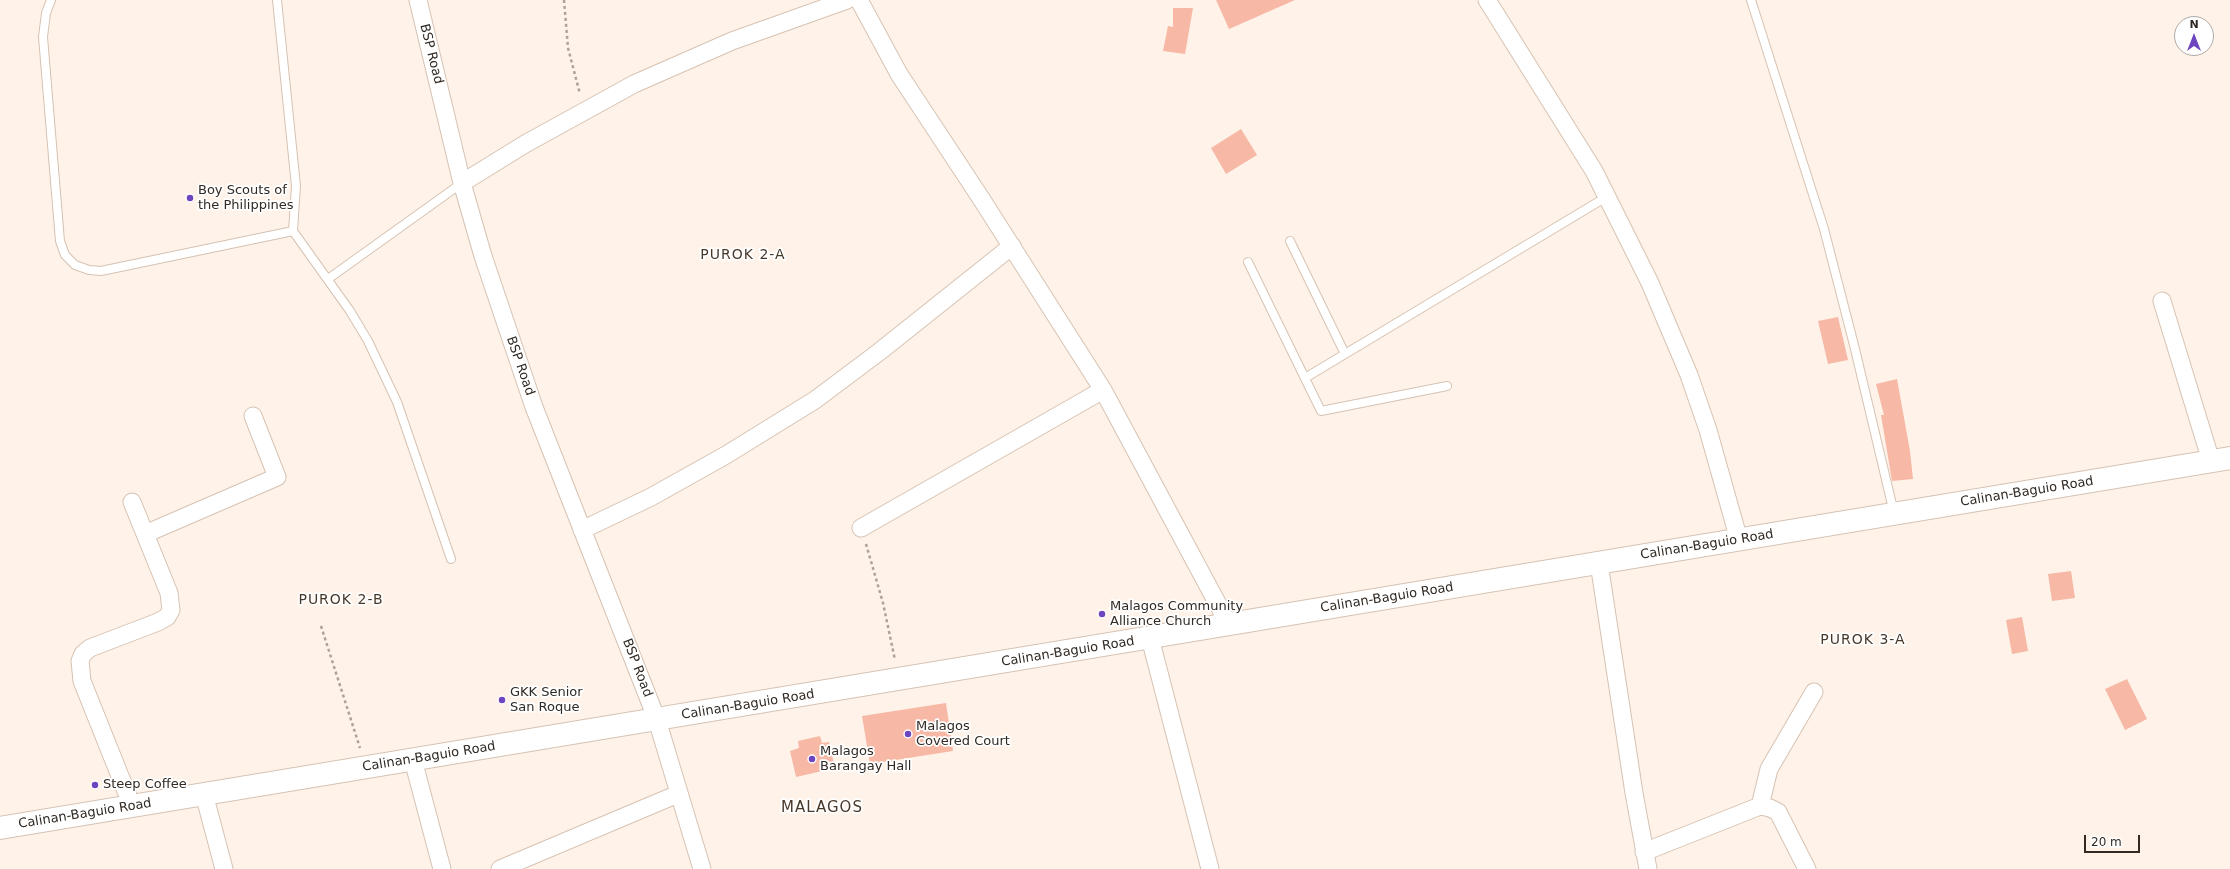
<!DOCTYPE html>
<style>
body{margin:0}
#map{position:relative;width:2230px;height:869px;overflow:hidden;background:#fff3e9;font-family:"DejaVu Sans",sans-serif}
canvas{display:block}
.north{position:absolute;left:2174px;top:16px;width:40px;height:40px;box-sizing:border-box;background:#fff;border:1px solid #ada9a7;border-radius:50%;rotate:0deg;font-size:11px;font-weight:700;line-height:16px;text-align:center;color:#312923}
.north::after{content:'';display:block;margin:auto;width:14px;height:18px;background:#6d45be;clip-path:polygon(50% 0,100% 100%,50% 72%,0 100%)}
.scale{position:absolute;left:2084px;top:835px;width:56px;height:18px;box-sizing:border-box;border:2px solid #312923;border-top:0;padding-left:5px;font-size:12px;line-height:14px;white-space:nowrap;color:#312923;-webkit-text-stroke:3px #fff;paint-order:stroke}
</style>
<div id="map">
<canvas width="2230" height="869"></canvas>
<div class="north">N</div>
<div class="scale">20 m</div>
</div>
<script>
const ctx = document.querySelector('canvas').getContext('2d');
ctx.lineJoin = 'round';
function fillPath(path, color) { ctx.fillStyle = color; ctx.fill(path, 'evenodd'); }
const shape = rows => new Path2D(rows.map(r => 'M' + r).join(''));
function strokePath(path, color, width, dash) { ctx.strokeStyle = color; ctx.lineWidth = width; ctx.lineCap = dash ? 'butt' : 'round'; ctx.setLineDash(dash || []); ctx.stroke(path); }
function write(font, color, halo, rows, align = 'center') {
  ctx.font = font + ' "DejaVu Sans",sans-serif'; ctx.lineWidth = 3.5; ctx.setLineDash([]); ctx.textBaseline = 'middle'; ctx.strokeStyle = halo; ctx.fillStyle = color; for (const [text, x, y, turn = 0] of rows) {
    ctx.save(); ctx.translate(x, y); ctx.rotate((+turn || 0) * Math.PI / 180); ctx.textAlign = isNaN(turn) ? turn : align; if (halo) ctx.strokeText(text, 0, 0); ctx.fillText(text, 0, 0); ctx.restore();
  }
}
fillPath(shape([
 [1216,0,1295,0,1229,29],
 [1173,8,1193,8,1185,54,1163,51,1168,26,1173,27],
 [1241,129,1257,155,1226,174,1211,148],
 [1838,317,1848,360,1828,364,1818,321],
 [1897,379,1910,451,1913,479,1892,481,1881,415,1884,415,1876,384],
 [2071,571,2075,598,2052,601,2048,574],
 [2022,617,2028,651,2012,654,2006,620],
 [2127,679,2147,719,2125,730,2105,689],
 [946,703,953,751,870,764,862,716],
 [820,736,822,743,829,742,835,768,796,777,790,751,799,748,798,741]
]), '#f7b8a6');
const service = shape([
 [51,0,46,13,43,37,60,241,65,255,75,265,89,270,101,271,293,231],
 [277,0,296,186,293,231,350,311,368,341,397,402,451,559],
 [1751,0,1824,229,1855,349,1894,513],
 [1290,241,1345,354],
 [1248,262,1321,411,1447,386],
 [328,279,462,183],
 [1305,378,1608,196]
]);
const minor = shape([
 [418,0,462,183,483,256,534,407,657,720,702,869],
 [859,0,899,74,982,200,1103,390,1229,625],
 [1487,0,1594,171,1650,283,1689,375,1708,430,1739,540],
 [462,183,525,144,634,84,732,41,847,0],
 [2162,301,2211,461],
 [132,502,169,593,171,610,167,617,158,622,90,648,83,654,80,661,82,681,132,806],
 [861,528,1103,390],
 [582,530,651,497,726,455,815,400,879,352,1012,246],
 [145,534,277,477,253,416],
 [1599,563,1634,793,1648,869],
 [1150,638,1210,869],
 [413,760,442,869],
 [204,794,224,869],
 [1760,806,1769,769,1814,692],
 [1644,852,1760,806,1770,808,1778,812,1807,869],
 [500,869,678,794]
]);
const secondary = shape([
 [0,828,2230,458]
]);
strokePath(service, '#d6c2b2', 10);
strokePath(minor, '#d6c2b2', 19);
strokePath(secondary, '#d6c2b2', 24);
strokePath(shape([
 [564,0,568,48,580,94],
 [866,544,883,603,895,660],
 [321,626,360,748]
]), '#aca299', 2.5, [3, 3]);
strokePath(service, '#fff', 8);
strokePath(minor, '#fff', 17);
strokePath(secondary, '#fff', 22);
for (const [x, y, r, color] of [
 [190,198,4,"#6d45be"],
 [1102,614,4,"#6d45be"],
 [502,700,4,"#6d45be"],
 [908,734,4,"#6d45be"],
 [812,759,4,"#6d45be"],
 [95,785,4,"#6d45be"]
]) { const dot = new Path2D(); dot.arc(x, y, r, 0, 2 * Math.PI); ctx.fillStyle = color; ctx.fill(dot); strokePath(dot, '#fff', 1.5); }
write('13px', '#312923', '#fff', [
 ["BSP Road",431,54,76],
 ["BSP Road",520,366,71],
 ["Calinan-Baguio Road",2027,492,-9],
 ["Calinan-Baguio Road",1707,545,-9],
 ["Calinan-Baguio Road",1387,598,-9],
 ["Calinan-Baguio Road",1068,652,-9],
 ["BSP Road",637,668,69],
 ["Calinan-Baguio Road",748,705,-9],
 ["Calinan-Baguio Road",429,757,-9],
 ["Calinan-Baguio Road",85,814,-9]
]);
write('13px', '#312923', '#fff', [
 ["Boy Scouts of",198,191],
 ["the Philippines",198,206],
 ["Malagos Community",1110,607],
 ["Alliance Church",1110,622],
 ["GKK Senior",510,693],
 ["San Roque",510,708],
 ["Malagos",916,727],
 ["Covered Court",916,742],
 ["Malagos",820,752],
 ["Barangay Hall",820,767],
 ["Steep Coffee",103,785]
], 'left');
ctx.letterSpacing = '1px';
write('14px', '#48382a', '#fff', [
 ["PUROK 2-A",743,255],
 ["PUROK 2-B",341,600],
 ["PUROK 3-A",1863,640]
]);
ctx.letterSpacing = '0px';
ctx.letterSpacing = '1px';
write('15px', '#48382a', '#fff', [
 ["MALAGOS",822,808]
]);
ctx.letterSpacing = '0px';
</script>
